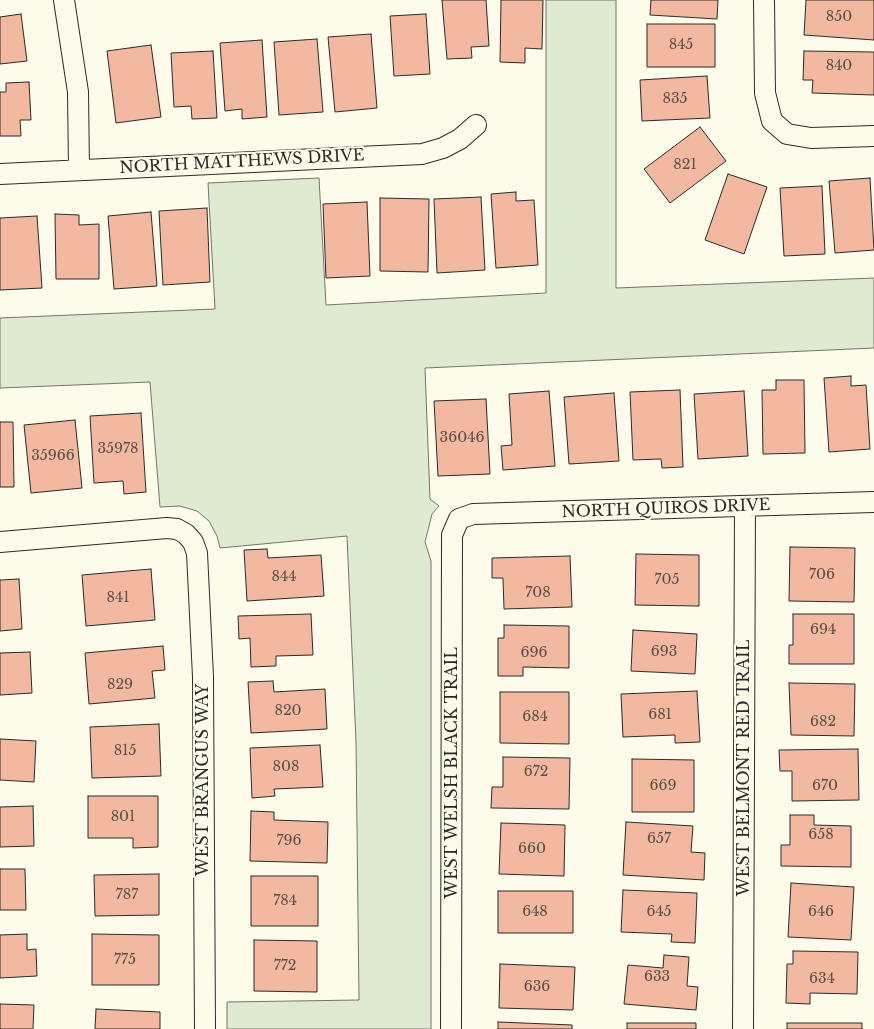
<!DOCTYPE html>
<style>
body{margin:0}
canvas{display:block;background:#fdfbea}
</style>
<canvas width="874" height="1029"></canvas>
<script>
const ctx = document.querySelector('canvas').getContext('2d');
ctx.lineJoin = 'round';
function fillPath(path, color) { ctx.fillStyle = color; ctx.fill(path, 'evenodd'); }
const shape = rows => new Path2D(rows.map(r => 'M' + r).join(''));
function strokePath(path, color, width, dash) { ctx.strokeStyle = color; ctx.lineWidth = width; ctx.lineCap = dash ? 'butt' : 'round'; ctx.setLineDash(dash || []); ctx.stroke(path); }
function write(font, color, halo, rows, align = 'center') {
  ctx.font = font + ' "Libre Baskerville",serif'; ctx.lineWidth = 4; ctx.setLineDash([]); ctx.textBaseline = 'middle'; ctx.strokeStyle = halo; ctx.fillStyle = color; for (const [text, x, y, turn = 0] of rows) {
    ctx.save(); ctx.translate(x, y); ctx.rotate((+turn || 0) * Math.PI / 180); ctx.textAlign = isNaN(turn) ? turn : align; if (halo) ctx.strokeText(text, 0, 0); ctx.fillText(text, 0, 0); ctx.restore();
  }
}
const green = shape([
 [546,0,616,0,616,288,874,278,874,348,425,368,430,499,439,506,432,514,425,542,431,561,431,1029,227,1029,227,1002,359,1000,356,742,347,536,220,548,217,536,209,521,197,511,180,506,160,507,150,382,0,388,0,318,215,309,208,183,319,178,326,305,546,293,546,0]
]);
fillPath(green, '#deebd1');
strokePath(green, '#74746e', 1);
const building = shape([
 [442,0,486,0,489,46,471,47,472,58,447,59,442,0],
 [501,0,543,0,542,49,525,48,525,63,500,62,501,0],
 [651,0,718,0,717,19,650,15,651,0],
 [806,0,874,0,874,40,804,35,806,0],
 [21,14,27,61,0,64,0,17,21,14],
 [426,14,430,74,394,76,390,16,426,14],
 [647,24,715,24,715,67,647,67,647,24],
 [371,34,377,108,335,112,328,37,371,34],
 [317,39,323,112,279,115,274,42,317,39],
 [262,40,267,117,242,119,242,109,225,111,220,43,262,40],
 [151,45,161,117,116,123,107,51,151,45],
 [213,51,217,118,192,119,191,106,174,107,171,53,213,51],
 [804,51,874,52,874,95,812,93,813,80,803,80,804,51],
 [707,76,710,118,642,121,640,80,707,76],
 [29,82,31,120,20,120,21,136,0,136,0,92,6,92,6,83,29,82],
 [700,127,726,161,670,203,644,169,700,127],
 [728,174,767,187,744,254,705,240,728,174],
 [870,178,874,250,835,253,829,181,870,178],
 [822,186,825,254,784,256,780,188,822,186],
 [516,192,516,201,534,200,538,265,496,268,491,194,516,192],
 [481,197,485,270,437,273,434,199,481,197],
 [380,198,429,199,428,272,380,271,380,198],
 [367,202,370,276,326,278,323,204,367,202],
 [207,208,210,282,163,285,159,211,207,208],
 [151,212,157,286,114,289,108,216,151,212],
 [55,214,79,215,79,225,99,224,99,279,56,279,55,214],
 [37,216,42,288,0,290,0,218,37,216],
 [851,376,851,386,866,385,870,449,829,452,824,378,851,376],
 [776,380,804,380,805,453,763,454,762,390,776,390,776,380],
 [680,390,683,467,662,468,661,459,633,460,630,392,680,390],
 [549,391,555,466,503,470,501,446,512,445,509,394,549,391],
 [744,391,748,456,698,459,694,394,744,391],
 [614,393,619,461,569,464,564,397,614,393],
 [486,399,490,474,438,476,434,401,486,399],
 [141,413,146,492,124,494,123,481,94,483,90,416,141,413],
 [75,420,82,488,31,493,24,425,75,420],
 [0,422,13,422,14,487,0,487,0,422],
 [790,547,855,548,854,602,789,601,790,547],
 [267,549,268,558,321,555,324,596,247,601,244,550,267,549],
 [636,554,699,555,699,606,635,605,636,554],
 [570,556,572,607,504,609,503,578,492,578,492,558,570,556],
 [151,569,155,620,86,626,82,575,151,569],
 [19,579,22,629,0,631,0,580,19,579],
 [311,614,313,655,276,656,276,666,251,667,250,638,239,639,238,616,311,614],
 [793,614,854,614,854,664,789,664,789,645,793,645,793,614],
 [504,625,569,626,569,668,523,667,523,676,498,676,498,638,504,638,504,625],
 [633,630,697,634,695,674,631,671,633,630],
 [163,646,165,670,152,671,155,698,89,704,85,653,163,646],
 [30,652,32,693,0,695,0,653,30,652],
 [273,681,274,692,325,689,327,729,251,733,248,682,273,681],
 [789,683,855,684,854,736,791,735,789,683],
 [697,691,700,742,675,743,675,735,623,737,621,694,697,691],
 [500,692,569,692,569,744,500,743,500,692],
 [159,724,161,776,92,778,90,727,159,724],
 [0,739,36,741,34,782,0,780,0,739],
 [320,745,323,787,274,789,275,796,252,798,250,748,320,745],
 [858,749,859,800,792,801,792,771,780,771,779,750,858,749],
 [503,757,570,758,569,809,491,808,492,787,503,787,503,757],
 [632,759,694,760,694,812,632,812,632,759],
 [88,796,158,796,158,847,133,848,133,838,88,838,88,796],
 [33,806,34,846,0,847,0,807,33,806],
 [251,811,274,812,274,820,328,822,327,863,250,861,251,811],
 [790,815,814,815,814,825,851,826,851,867,781,866,781,845,790,845,790,815],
 [626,822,693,826,691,852,705,853,704,880,623,875,626,822],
 [501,823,565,825,564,876,499,874,501,823],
 [0,869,25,869,26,910,0,910,0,869],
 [159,874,159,915,95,916,94,875,159,874],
 [251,876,318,876,318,926,251,926,251,876],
 [791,883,854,887,851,940,788,937,791,883],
 [623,890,697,893,695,943,671,942,672,934,621,932,623,890],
 [498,891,573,891,573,933,498,933,498,891],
 [27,934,27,950,36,949,37,976,0,978,0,935,27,934],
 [92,934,159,935,159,985,92,985,92,934],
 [254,940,317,941,317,992,254,991,254,940],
 [793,951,858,952,857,994,810,993,810,1004,786,1003,787,964,793,964,793,951],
 [664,955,689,957,687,986,698,987,696,1010,624,1004,628,965,663,968,664,955],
 [500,964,575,967,573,1010,499,1008,500,964],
 [0,1004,34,1005,33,1029,0,1029,0,1004],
 [96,1009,160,1012,160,1029,95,1029,96,1009],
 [498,1022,572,1025,572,1029,498,1029,498,1022],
 [627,1023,696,1023,696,1029,627,1029,627,1023],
 [787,1023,862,1023,862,1029,787,1029,787,1023]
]);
fillPath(building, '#f2b8a0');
strokePath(building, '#2b2b2b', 1);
const street = shape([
 [64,0,78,92,79,169],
 [764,0,765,93,772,121,787,134,811,138,874,136],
 [0,174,422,154,443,148,460,139,476,125],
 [0,542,167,528,177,529,186,534,193,542,197,553,203,677,205,1029],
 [451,1029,452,535,459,519,473,514,874,502],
 [743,1029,745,507]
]);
strokePath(street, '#2b2b2b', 22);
strokePath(street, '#fdfbea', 20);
write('14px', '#5d4e48', null, [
 ["850",839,17],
 ["845",681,45],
 ["840",839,66],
 ["835",675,99],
 ["821",685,165],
 ["36046",462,438],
 ["35978",118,449],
 ["35966",53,456],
 ["706",822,575],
 ["844",284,577],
 ["705",667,580],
 ["708",538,593],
 ["841",118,598],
 ["694",823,630],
 ["693",664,652],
 ["696",534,653],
 ["829",120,685],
 ["820",288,711],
 ["681",660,715],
 ["684",535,717],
 ["682",823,722],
 ["815",125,751],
 ["808",286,767],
 ["672",536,772],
 ["669",663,786],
 ["670",825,786],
 ["801",123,817],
 ["658",821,835],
 ["657",659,839],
 ["796",289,841],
 ["660",532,849],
 ["787",127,895],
 ["784",285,901],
 ["648",535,912],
 ["645",659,912],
 ["646",821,912],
 ["775",125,960],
 ["772",285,966],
 ["633",657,977],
 ["634",822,979],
 ["636",537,987]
]);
write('16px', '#2b2b2b', '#fdfbea', [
 ["NORTH MATTHEWS DRIVE",242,162,-3],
 ["NORTH QUIROS DRIVE",666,509,-2],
 ["WEST BELMONT RED TRAIL",744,768,-90],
 ["WEST WELSH BLACK TRAIL",452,773,-90],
 ["WEST BRANGUS WAY",203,780,-90]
]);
</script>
